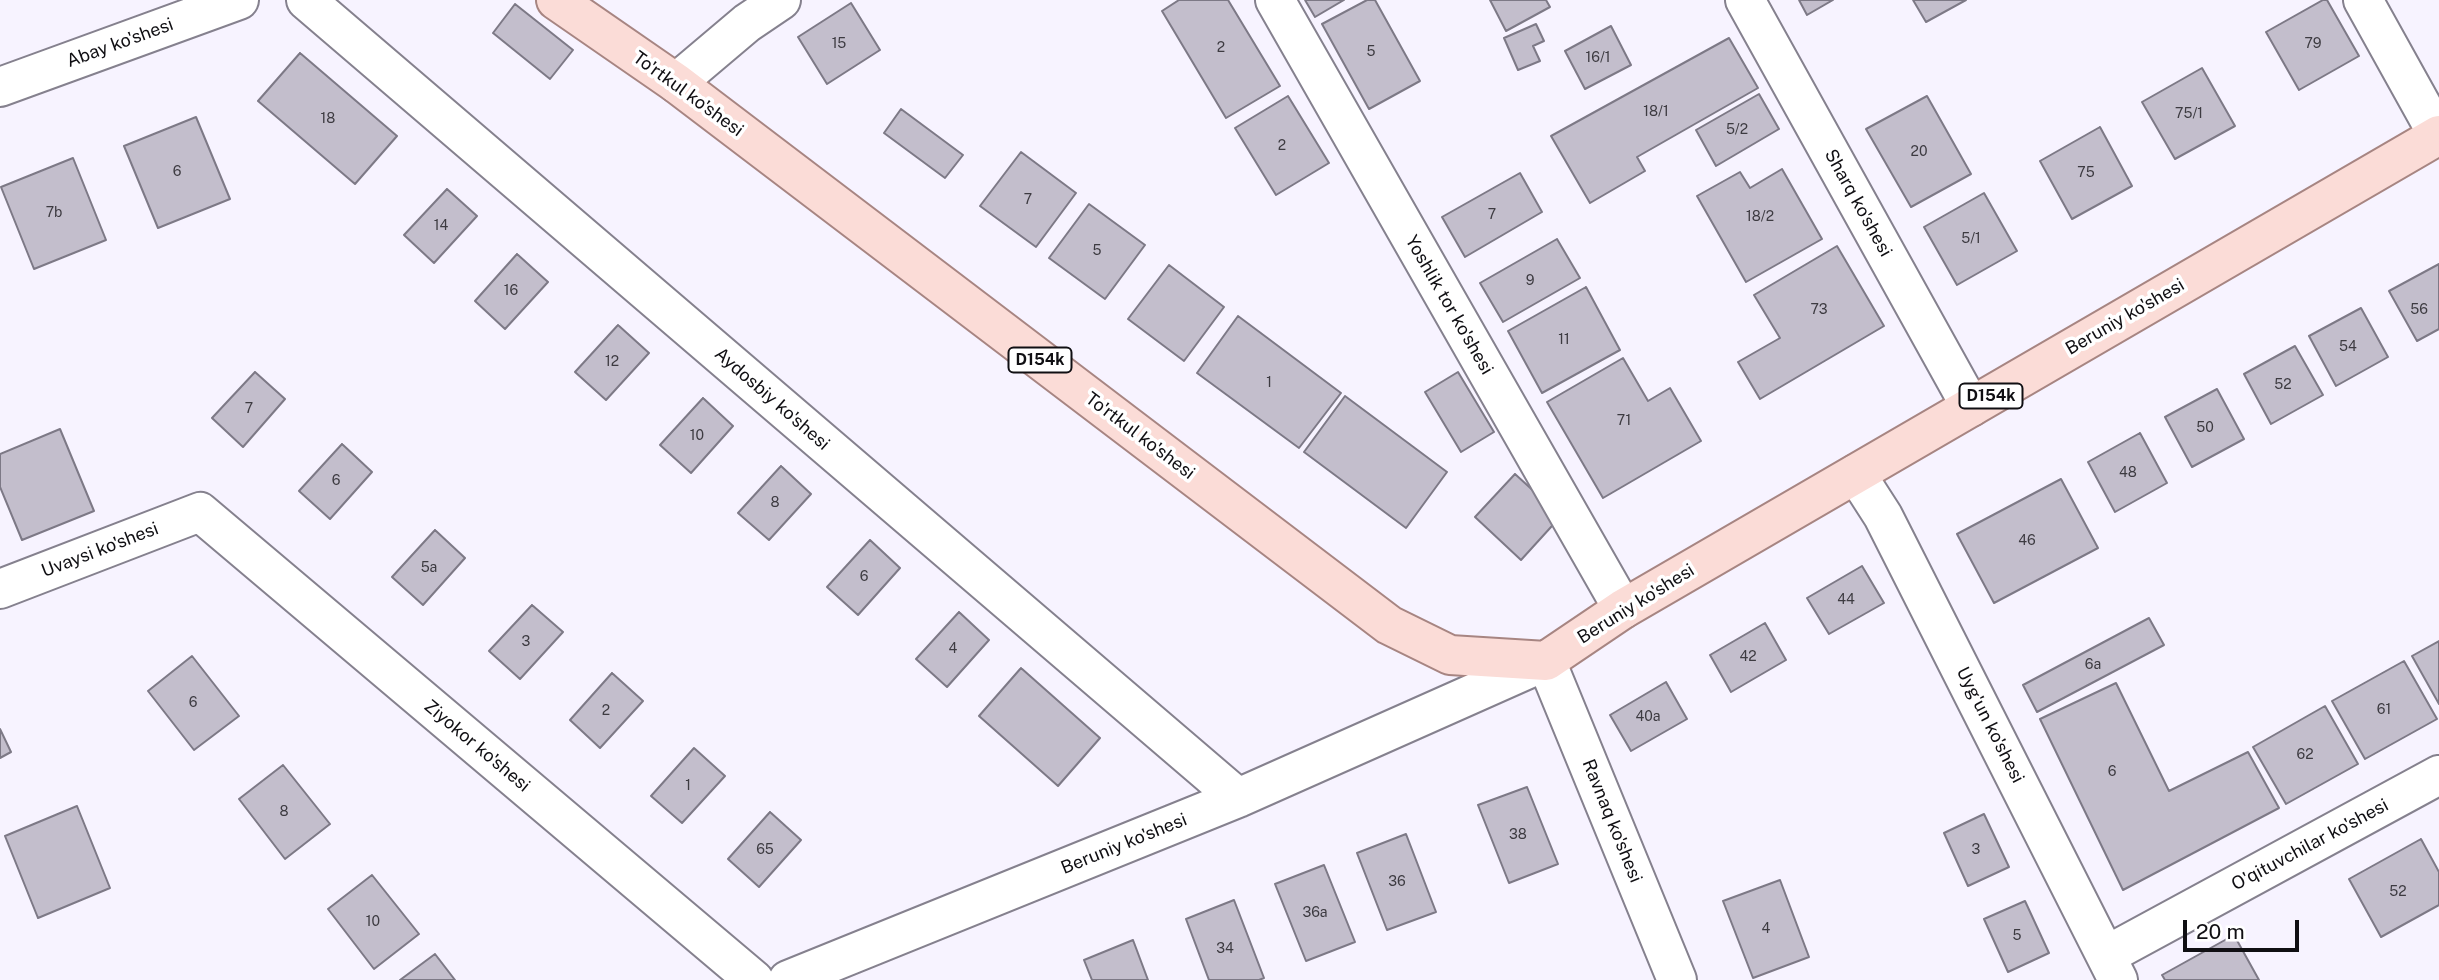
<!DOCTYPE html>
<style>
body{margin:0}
#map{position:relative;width:2439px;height:980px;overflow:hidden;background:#f7f3ff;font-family:"Public Sans",sans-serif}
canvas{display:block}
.scale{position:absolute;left:2183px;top:920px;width:116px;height:32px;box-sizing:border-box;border:4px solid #100f13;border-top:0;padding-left:9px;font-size:21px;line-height:24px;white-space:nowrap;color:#100f13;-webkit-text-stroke:5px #fff;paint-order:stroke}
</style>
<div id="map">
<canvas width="2439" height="980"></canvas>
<div class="scale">20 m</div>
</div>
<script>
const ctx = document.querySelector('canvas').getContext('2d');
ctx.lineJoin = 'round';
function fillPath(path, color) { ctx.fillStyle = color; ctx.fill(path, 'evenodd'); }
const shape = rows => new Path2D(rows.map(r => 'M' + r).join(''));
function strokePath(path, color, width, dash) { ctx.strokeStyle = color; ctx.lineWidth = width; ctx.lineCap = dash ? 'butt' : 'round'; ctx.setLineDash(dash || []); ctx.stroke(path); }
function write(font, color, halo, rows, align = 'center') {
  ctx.font = font + ' "Public Sans",sans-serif'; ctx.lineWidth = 7; ctx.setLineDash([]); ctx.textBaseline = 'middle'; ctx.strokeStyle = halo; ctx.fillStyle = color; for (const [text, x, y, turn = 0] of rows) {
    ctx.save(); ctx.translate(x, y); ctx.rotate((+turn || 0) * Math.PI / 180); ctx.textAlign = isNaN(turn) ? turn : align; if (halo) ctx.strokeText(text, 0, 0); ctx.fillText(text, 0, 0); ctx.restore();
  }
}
const building = shape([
 [1179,0,1228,0,1280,86,1226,118,1162,11,1179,0],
 [1305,0,1344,0,1315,17,1305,0],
 [1367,0,1375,0,1420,81,1369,109,1322,24,1367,0],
 [1490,0,1546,0,1550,7,1506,31,1490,0],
 [1799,0,1833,0,1807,15,1799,0],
 [1913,0,1966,0,1926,22,1913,0],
 [2323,0,2327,0,2359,56,2299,90,2266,32,2323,0],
 [851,3,880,50,827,84,798,37,851,3],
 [515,4,573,50,550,79,493,33,515,4],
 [1536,24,1544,41,1533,46,1540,61,1518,70,1504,38,1536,24],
 [1611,26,1631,65,1585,89,1565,51,1611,26],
 [1729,38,1758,88,1637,157,1645,171,1590,203,1551,136,1729,38],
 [300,53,397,136,355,184,258,101,300,53],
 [2202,68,2235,126,2175,159,2142,102,2202,68],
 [1759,94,1779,129,1716,166,1696,130,1759,94],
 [1288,96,1329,163,1276,195,1235,128,1288,96],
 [1927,96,1971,174,1911,207,1866,129,1927,96],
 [901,109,963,155,945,178,884,133,901,109],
 [196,117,230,199,158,228,124,146,196,117],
 [2100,127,2132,186,2072,219,2040,161,2100,127],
 [1021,152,1076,193,1036,247,980,206,1021,152],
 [73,158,106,240,34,269,1,187,73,158],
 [1782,169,1822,239,1746,282,1697,196,1740,172,1750,188,1782,169],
 [1520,173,1542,212,1465,257,1442,217,1520,173],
 [447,189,477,216,434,263,404,235,447,189],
 [1984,193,2017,251,1957,285,1924,227,1984,193],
 [1089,204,1145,245,1105,299,1049,258,1089,204],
 [1557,239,1580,278,1503,322,1480,283,1557,239],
 [1837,246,1884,326,1760,399,1738,362,1780,338,1754,295,1837,246],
 [517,254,548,282,505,329,475,301,517,254],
 [2439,264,2439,329,2417,341,2389,291,2439,264],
 [1169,265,1224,307,1184,361,1128,319,1169,265],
 [1586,287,1620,350,1542,393,1508,331,1586,287],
 [2361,308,2388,357,2336,386,2309,336,2361,308],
 [1238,316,1341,393,1299,448,1197,373,1238,316],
 [618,325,649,353,606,400,575,372,618,325],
 [2295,346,2323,395,2271,424,2244,374,2295,346],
 [1623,358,1648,401,1670,388,1701,441,1603,498,1547,402,1623,358],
 [255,372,285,399,243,447,212,418,255,372],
 [1458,372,1494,432,1461,452,1425,392,1458,372],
 [2217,389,2244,439,2192,467,2165,417,2217,389],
 [1345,396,1447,472,1406,528,1304,452,1345,396],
 [703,398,733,426,691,473,660,445,703,398],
 [60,429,94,511,22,540,0,487,0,454,60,429],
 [2140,433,2167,483,2115,512,2088,462,2140,433],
 [342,444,372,472,330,519,299,491,342,444],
 [781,466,811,494,769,540,738,513,781,466],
 [1515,474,1561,516,1521,560,1475,517,1515,474],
 [2061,479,2098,548,1994,603,1957,534,2061,479],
 [435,530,465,558,423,605,392,577,435,530],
 [870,540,900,568,858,615,827,587,870,540],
 [1862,566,1884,603,1829,634,1807,598,1862,566],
 [532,605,563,632,520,679,489,651,532,605],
 [959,612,989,640,947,687,916,659,959,612],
 [2149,618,2164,645,2037,712,2023,685,2149,618],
 [1765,623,1786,660,1731,692,1710,655,1765,623],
 [2439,641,2439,704,2412,656,2439,641],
 [192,656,239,716,194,750,148,691,192,656],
 [2404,661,2437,719,2365,759,2332,701,2404,661],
 [1021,668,1100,738,1058,786,979,716,1021,668],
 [612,673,643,701,600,748,570,720,612,673],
 [1666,682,1687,719,1631,751,1610,715,1666,682],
 [2116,683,2169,791,2248,752,2279,808,2123,890,2040,719,2116,683],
 [2325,706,2358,764,2286,804,2253,747,2325,706],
 [0,729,11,752,0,758,0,729],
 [694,748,725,776,682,823,651,796,694,748],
 [283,765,330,824,285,859,239,799,283,765],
 [1527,787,1558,864,1509,883,1478,805,1527,787],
 [77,806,110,888,38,918,5,836,77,806],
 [770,812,801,840,759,887,728,859,770,812],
 [1984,814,2009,867,1968,886,1944,833,1984,814],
 [1406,834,1436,912,1387,930,1357,853,1406,834],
 [2421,839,2439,872,2439,905,2381,937,2349,879,2421,839],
 [1324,865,1355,942,1306,961,1275,884,1324,865],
 [372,875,419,934,374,969,328,909,372,875],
 [1780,880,1809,957,1753,978,1723,901,1780,880],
 [1234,900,1264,978,1259,980,1209,980,1186,919,1234,900],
 [2025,901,2049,953,2008,972,1984,919,2025,901],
 [2234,935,2259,980,2165,980,2162,975,2234,935],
 [1133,940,1148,980,1092,980,1084,960,1133,940],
 [435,954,455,980,400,980,435,954]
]);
fillPath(building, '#c3becc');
strokePath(building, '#7d7986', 2);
const minor = shape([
 [306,0,1238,798],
 [1275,0,1623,609],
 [1745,0,1971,407],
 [2363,0,2438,135],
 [676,83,747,23,781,0],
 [0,87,239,0],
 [1856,474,1883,516,2118,980],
 [0,589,200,512,754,980],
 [2107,955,2439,775],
 [788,980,1238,798,1546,661,1677,980]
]);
const major = shape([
 [556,0,676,83,1389,625,1450,655,1546,661,1623,609,2439,135]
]);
strokePath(minor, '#85818e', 42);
strokePath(major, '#a78582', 42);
strokePath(minor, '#fff', 38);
strokePath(major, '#fbdcd7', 38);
write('14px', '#3d3b41', null, [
 ["15",839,44],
 ["79",2313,44],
 ["2",1221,48],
 ["5",1371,52],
 ["16/1",1598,58],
 ["18/1",1656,112],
 ["75/1",2189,114],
 ["18",328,119],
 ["5/2",1737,130],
 ["2",1282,146],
 ["20",1919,152],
 ["6",177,172],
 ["75",2086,173],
 ["7",1028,200],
 ["7b",54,213],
 ["7",1492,215],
 ["18/2",1760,217],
 ["14",441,226],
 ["5/1",1971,239],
 ["5",1097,251],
 ["9",1530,281],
 ["16",511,291],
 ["73",1819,310],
 ["56",2419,310],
 ["11",1564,340],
 ["54",2348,347],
 ["12",612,362],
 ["1",1269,383],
 ["52",2283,385],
 ["7",249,409],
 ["71",1624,421],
 ["50",2205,428],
 ["10",697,436],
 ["48",2128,473],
 ["6",336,481],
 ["8",775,503],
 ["46",2027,541],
 ["5a",429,568],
 ["6",864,577],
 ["44",1846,600],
 ["3",526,642],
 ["4",953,649],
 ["42",1748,657],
 ["6a",2093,665],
 ["6",193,703],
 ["61",2384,710],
 ["2",606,711],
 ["40a",1648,717],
 ["62",2305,755],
 ["6",2112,772],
 ["1",688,786],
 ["8",284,812],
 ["38",1518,835],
 ["65",765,850],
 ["3",1976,850],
 ["36",1397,882],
 ["52",2398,892],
 ["36a",1315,913],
 ["10",373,922],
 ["4",1766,929],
 ["5",2017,936],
 ["34",1225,949]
]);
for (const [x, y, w] of [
 [1040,360,63],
 [1991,396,63]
]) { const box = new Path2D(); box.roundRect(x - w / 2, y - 12.5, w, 25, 5); ctx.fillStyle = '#fff'; ctx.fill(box); strokePath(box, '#100f13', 2); }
write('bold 16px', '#100f13', null, [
 ["D154k",1040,360],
 ["D154k",1991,396]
]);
write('18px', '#100f13', '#fff', [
 ["Abay ko'shesi",120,43,-20],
 ["To'rtkul ko'shesi",688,94,36],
 ["Sharq ko'shesi",1858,203,61],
 ["Yoshlik tor ko'shesi",1449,305,60],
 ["Beruniy ko'shesi",2125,317,-30],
 ["Aydosbiy ko'shesi",772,399,41],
 ["To'rtkul ko'shesi",1140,436,37],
 ["Uvaysi ko'shesi",100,550,-21],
 ["Beruniy ko'shesi",1636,604,-32],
 ["Uyg'un ko'shesi",1990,725,63],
 ["Ziyokor ko'shesi",477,746,40],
 ["Ravnaq ko'shesi",1612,821,68],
 ["Beruniy ko'shesi",1124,844,-22],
 ["O'qituvchilar ko'shesi",2310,845,-28]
]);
</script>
